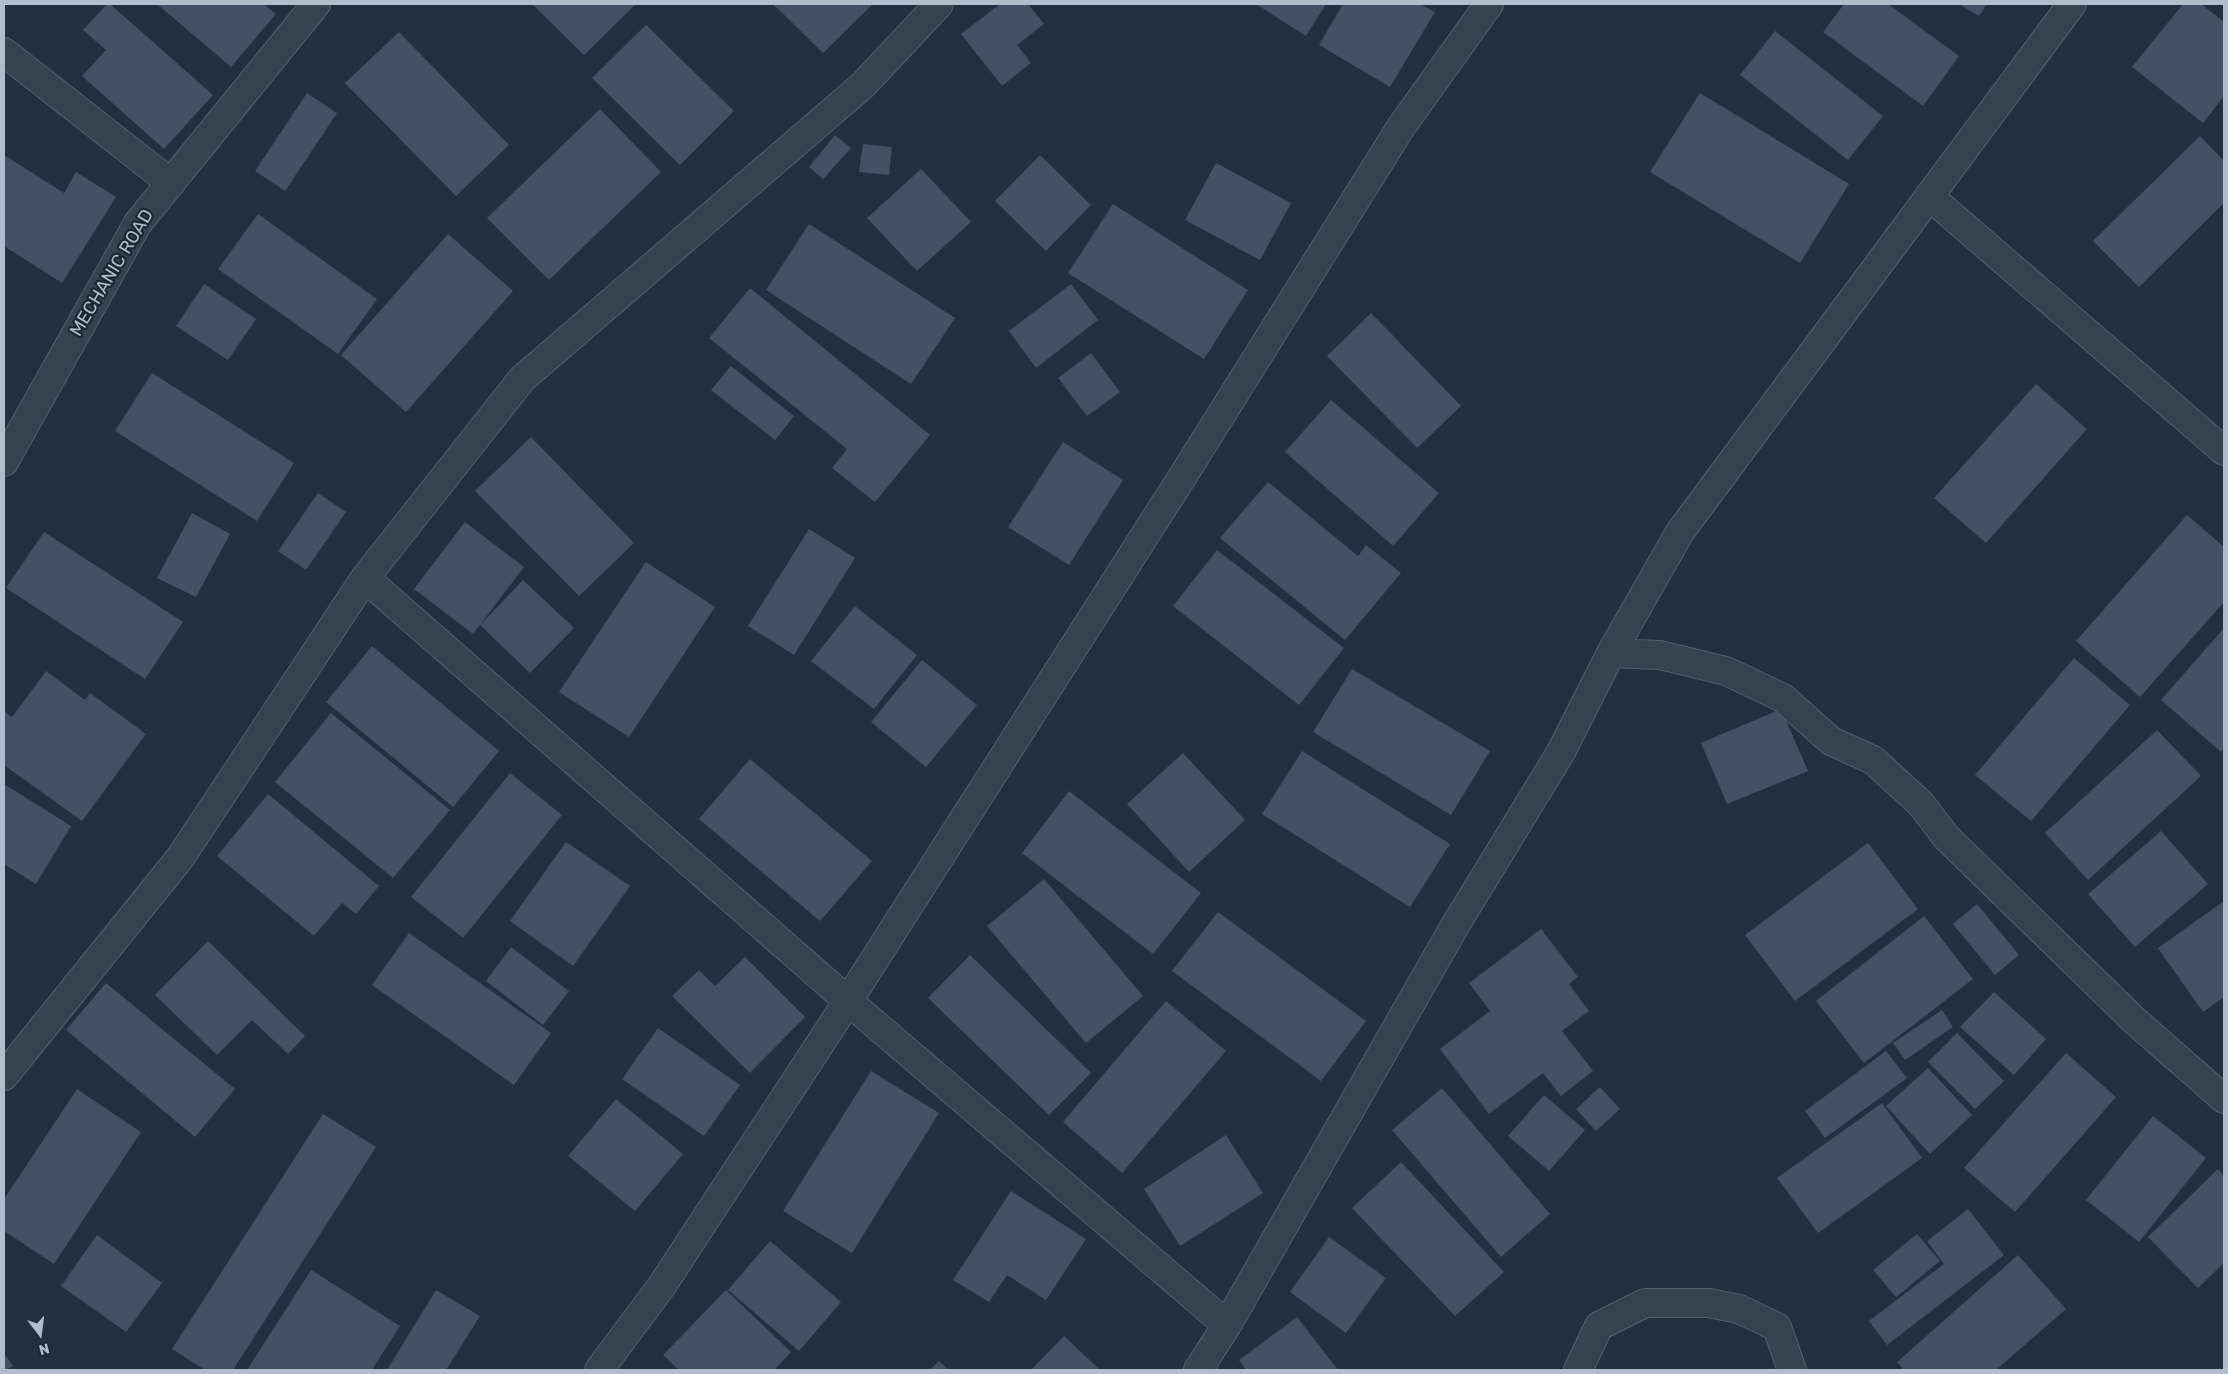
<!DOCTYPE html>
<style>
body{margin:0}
#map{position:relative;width:2228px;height:1374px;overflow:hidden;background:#213040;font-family:Rubik,sans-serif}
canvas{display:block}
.frame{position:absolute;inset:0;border:5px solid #b1bdca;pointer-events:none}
.north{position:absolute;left:15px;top:1309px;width:50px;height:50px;-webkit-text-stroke:4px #1b2734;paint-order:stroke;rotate:165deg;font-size:14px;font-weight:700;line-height:20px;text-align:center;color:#b1bdca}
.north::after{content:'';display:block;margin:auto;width:18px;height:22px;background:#b1bdca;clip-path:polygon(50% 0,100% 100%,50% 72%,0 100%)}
</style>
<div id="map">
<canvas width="2228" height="1374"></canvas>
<div class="frame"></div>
<div class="north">N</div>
</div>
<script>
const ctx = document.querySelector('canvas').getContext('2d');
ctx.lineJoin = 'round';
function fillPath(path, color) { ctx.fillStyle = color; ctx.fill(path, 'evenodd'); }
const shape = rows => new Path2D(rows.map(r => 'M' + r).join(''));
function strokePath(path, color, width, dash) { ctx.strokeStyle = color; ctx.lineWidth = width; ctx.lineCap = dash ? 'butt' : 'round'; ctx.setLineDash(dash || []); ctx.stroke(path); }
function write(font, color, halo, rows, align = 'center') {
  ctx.font = font + ' Rubik,sans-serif'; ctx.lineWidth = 4.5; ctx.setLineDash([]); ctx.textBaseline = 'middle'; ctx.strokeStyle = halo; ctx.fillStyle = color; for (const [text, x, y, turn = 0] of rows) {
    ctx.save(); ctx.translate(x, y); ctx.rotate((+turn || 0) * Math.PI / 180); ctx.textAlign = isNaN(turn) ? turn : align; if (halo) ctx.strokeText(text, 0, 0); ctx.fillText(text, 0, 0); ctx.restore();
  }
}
fillPath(shape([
 [107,4,110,4,213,95,164,149,82,76,106,50,83,30],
 [157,4,263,4,276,14,231,67],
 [532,4,636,4,584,55],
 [773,4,873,4,823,53],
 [1000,4,1028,4,1044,24,1017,45,1031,63,1002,86,961,34],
 [1256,4,1326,4,1306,36],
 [1343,4,1420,4,1435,12,1390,87,1319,45],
 [1844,4,1888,4,1959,56,1923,106,1823,32],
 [1959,4,1987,4,1979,16],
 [2183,4,2201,4,2224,22,2224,96,2203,123,2132,67],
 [646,25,734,111,680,165,592,78],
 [1775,31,1883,116,1848,160,1740,75],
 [399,32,509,145,456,196,345,83],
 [307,93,337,113,285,191,255,171],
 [1700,93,1849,184,1800,263,1650,172],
 [600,109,661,172,549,280,487,218],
 [835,135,851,148,823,179,809,167],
 [2200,136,2224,161,2224,203,2139,287,2093,241],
 [863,144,892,147,889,175,859,172],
 [4,155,64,193,76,172,116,197,62,283,4,246],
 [1040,155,1091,205,1046,251,995,201],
 [1216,163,1291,203,1260,260,1185,220],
 [921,169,971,222,917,271,867,218],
 [1113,204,1248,290,1204,359,1068,273],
 [258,214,377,299,338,354,218,269],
 [809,224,955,318,911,384,766,290],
 [448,234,513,291,406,412,341,355],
 [204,284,256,319,228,360,176,326],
 [1071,284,1098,320,1036,368,1009,331],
 [750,288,930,435,875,502,832,468,847,449,709,338],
 [1371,313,1461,406,1417,448,1327,356],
 [1091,353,1120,392,1087,416,1058,378],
 [731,366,794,416,775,440,711,390],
 [152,373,294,463,257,521,115,431],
 [2036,384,2087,429,1986,543,1934,498],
 [1331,400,1439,493,1393,546,1285,452],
 [531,437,634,543,579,596,475,491],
 [1063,442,1123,480,1069,565,1008,527],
 [1268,482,1358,556,1366,545,1401,573,1345,640,1220,538],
 [318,493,346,512,306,570,278,551],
 [192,513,230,534,196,597,157,578],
 [2187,515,2224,547,2224,602,2140,697,2076,641],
 [465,522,524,567,473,634,414,589],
 [809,529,855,558,794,655,748,626],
 [44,532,183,622,145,679,6,588],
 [1217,550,1344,648,1299,705,1173,606],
 [646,562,715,607,629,737,559,692],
 [523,580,574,628,530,673,480,625],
 [855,606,917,655,874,709,811,661],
 [2224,628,2224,748,2221,752,2161,700],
 [372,646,499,751,453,807,326,702],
 [2074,658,2130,705,2031,821,1975,775],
 [922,660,977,705,926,767,871,722],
 [1352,669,1490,751,1451,815,1313,732],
 [46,671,85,700,90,693,146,734,82,821,4,765,4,711,12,717],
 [1781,709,1808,771,1727,804,1701,743],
 [331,713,450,810,393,878,275,782],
 [2157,730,2201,776,2088,880,2045,833],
 [1302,751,1450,844,1410,907,1262,814],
 [1183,753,1245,820,1189,872,1127,804],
 [750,759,872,861,820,921,699,819],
 [510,773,562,815,463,938,411,897],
 [4,784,71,826,36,884,4,864],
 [1069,791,1201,893,1153,954,1022,853],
 [268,794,379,886,356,914,342,903,314,936,217,856],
 [2161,831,2208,884,2135,947,2088,894],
 [566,842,630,886,573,966,510,921],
 [1868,843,1918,909,1795,1001,1745,935],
 [1044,879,1143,996,1086,1043,987,926],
 [2224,901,2224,997,2203,1012,2158,948],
 [1977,904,2019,955,1995,975,1953,924],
 [1218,912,1366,1021,1321,1081,1172,971],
 [1924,916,1973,979,1864,1063,1816,1001],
 [1541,929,1578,977,1569,984,1589,1011,1562,1031,1593,1071,1561,1096,1543,1073,1489,1114,1440,1049,1490,1011,1469,983],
 [409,933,551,1033,514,1085,372,985],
 [208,941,305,1036,288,1054,252,1020,217,1055,155,995],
 [511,947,569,991,543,1025,486,981],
 [970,955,1091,1073,1049,1115,928,998],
 [745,957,805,1017,750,1073,672,996,699,970,715,986],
 [106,983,235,1089,195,1137,66,1030],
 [1994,992,2046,1039,2014,1075,1960,1027],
 [1166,1001,1226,1051,1122,1173,1063,1122],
 [1942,1010,1953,1027,1905,1060,1893,1043],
 [658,1028,740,1085,704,1136,622,1079],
 [1957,1033,2004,1081,1975,1109,1928,1062],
 [1886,1051,1907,1078,1825,1138,1805,1111],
 [2066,1053,2116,1097,2015,1212,1964,1168],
 [1928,1068,1972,1115,1930,1154,1886,1106],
 [871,1071,939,1113,852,1253,783,1211],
 [1600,1087,1620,1109,1596,1131,1576,1109],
 [1442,1088,1550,1214,1501,1257,1392,1130],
 [77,1089,141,1132,54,1264,4,1231,4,1199],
 [1544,1095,1585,1130,1549,1171,1508,1136],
 [616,1099,683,1154,635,1211,568,1156],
 [1882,1103,1922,1158,1818,1233,1777,1178],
 [323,1114,376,1147,233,1370,205,1370,172,1349],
 [2153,1116,2206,1158,2139,1242,2086,1200],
 [1226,1135,1263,1193,1180,1246,1144,1189],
 [1401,1162,1504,1272,1455,1316,1352,1208],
 [2218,1169,2224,1176,2224,1263,2198,1288,2148,1237],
 [1011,1191,1086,1239,1046,1300,1007,1275,989,1302,953,1280],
 [1968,1209,2004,1255,1887,1345,1869,1321,1944,1264,1927,1241],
 [1917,1234,1940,1261,1896,1297,1873,1270],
 [97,1235,162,1283,126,1332,61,1286],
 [1329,1237,1386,1278,1346,1333,1290,1292],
 [770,1241,841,1302,799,1351,728,1290],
 [2018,1255,2066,1309,1996,1370,1904,1370,1897,1362],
 [311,1270,400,1326,372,1370,247,1370],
 [436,1290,480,1316,446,1370,387,1370],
 [726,1290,791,1352,774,1370,679,1370,663,1355],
 [1297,1317,1338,1370,1246,1370,1239,1360],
 [1064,1336,1100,1370,1031,1370],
 [4,1353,13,1366,6,1370,4,1370],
 [939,1361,949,1370,930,1370]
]), '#425264');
const minor = shape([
 [4,52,171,183],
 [1929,196,2224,451],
 [4,462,138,223,316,4],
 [365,578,848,1001,1227,1325],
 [1611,653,1660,655,1726,671,1783,698,1831,741,1873,760,1921,804,1947,838,2135,1021,2224,1099],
 [4,1076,180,858,365,578,522,379,863,85,939,4],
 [599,1370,661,1287,848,1001,1186,471,1401,127,1489,4],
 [1198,1370,1227,1325,1456,924,1561,752,1611,653,1680,532,2072,4],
 [1578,1370,1599,1326,1645,1303,1709,1303,1739,1309,1777,1327,1792,1370]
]);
strokePath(minor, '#54606d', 30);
strokePath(minor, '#36424f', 28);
write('18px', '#b1bdca', '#1b2734', [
 ["MECHANIC ROAD",112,273,-59]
]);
</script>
